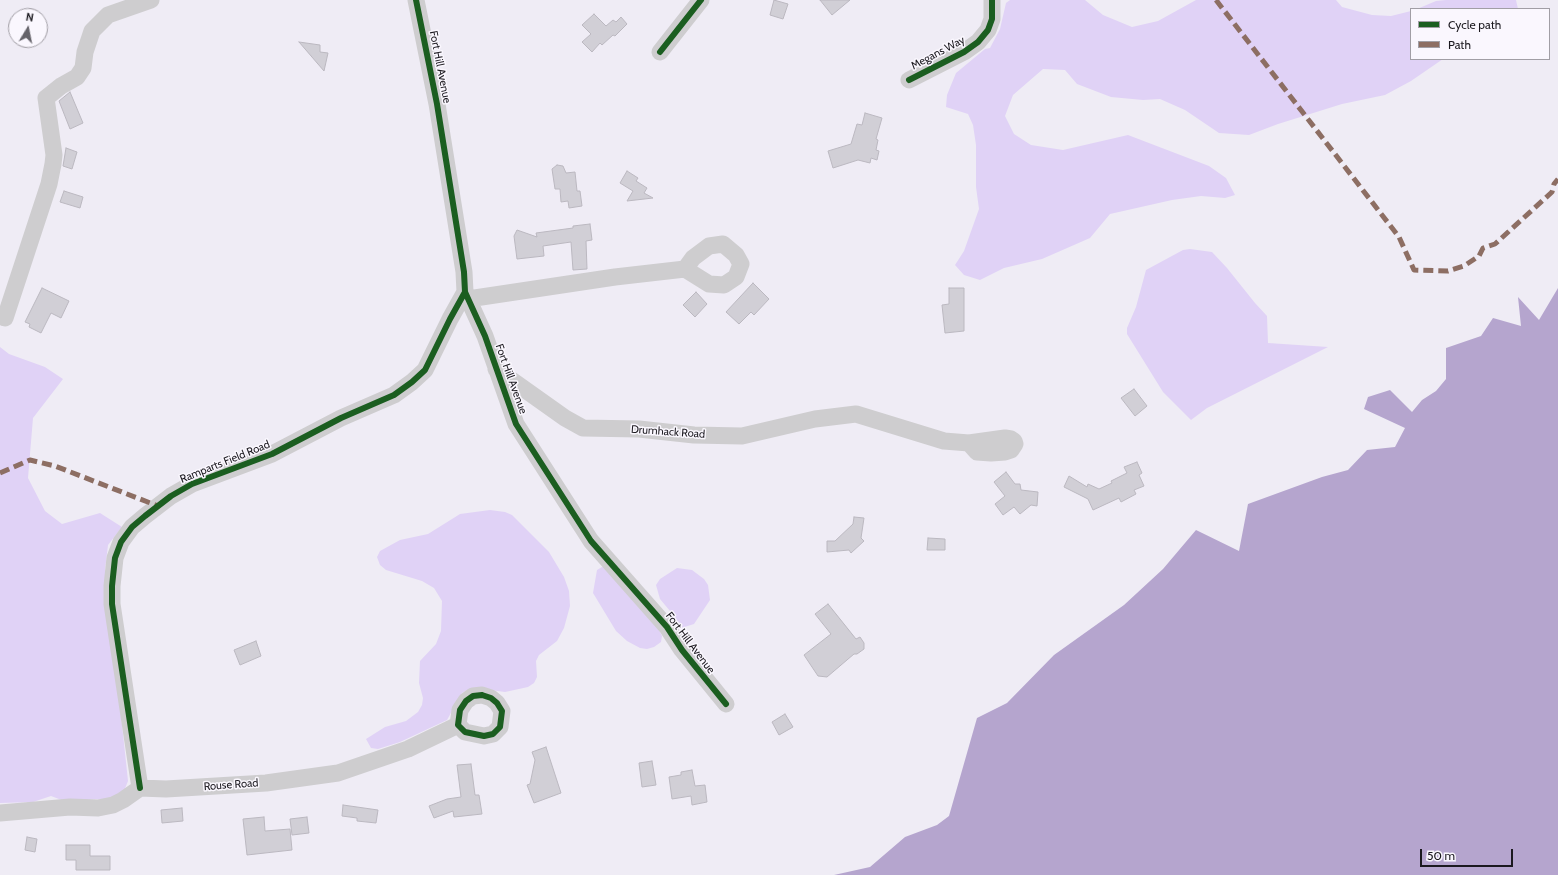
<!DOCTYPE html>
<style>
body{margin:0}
#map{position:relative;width:1558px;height:875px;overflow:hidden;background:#efecf5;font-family:Cabin,sans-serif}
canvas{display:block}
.legend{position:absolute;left:1410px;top:8px;width:140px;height:52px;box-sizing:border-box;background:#faf7fe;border:1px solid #a19ea5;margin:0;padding:5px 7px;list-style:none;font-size:12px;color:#1b191f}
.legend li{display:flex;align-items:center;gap:8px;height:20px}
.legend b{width:20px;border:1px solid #a19ea5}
.north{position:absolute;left:8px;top:8px;width:40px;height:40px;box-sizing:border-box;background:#faf7fe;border:1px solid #a19ea5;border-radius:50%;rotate:10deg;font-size:11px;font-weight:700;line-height:16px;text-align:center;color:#1b191f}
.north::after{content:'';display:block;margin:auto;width:14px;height:18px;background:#65636a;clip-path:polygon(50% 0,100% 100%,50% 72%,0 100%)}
.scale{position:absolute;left:1420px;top:849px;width:93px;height:18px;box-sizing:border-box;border:2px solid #1b191f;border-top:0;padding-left:5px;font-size:12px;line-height:14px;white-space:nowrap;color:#1b191f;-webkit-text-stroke:3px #faf7fe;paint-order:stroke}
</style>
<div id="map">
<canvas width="1558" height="875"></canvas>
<ul class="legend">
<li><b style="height:5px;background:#1b5e20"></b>Cycle path</li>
<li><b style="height:5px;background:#8d6e63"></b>Path</li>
</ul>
<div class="north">N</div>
<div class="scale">50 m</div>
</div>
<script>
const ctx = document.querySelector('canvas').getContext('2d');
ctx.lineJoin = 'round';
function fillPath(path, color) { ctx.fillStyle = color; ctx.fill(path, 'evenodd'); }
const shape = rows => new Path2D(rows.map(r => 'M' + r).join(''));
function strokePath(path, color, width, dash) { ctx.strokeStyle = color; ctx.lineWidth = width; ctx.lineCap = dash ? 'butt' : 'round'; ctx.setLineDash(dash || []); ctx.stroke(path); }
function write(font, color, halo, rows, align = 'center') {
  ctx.font = font + ' Cabin,sans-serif'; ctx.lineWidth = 3; ctx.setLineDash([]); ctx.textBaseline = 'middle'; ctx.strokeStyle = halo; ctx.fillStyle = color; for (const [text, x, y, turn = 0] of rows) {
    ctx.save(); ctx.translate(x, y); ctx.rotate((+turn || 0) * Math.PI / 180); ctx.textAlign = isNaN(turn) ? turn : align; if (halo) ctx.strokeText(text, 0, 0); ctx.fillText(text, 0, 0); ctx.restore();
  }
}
fillPath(shape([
 [1010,0,1085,0,1103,15,1132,27,1158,21,1196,0,1336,0,1342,7,1372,15,1391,16,1411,11,1411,59,1443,59,1411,81,1385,95,1342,104,1278,124,1249,135,1219,133,1185,110,1160,99,1143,100,1111,97,1077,84,1065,70,1043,69,1013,95,1005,116,1014,134,1031,145,1063,150,1128,135,1209,166,1226,178,1235,195,1225,198,1201,196,1172,200,1110,214,1090,238,1042,259,1004,268,980,280,964,275,955,265,964,251,979,209,976,187,976,145,973,125,968,114,946,107,947,95,956,73,985,49,990,48,1000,29,1006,3],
 [1446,0,1516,0,1518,9,1417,9,1436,1],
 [1190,249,1212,252,1227,268,1255,303,1267,316,1268,343,1328,347,1207,408,1191,420,1163,392,1127,334,1127,328,1136,307,1146,270,1183,250],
 [0,347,9,354,45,367,63,379,33,418,28,478,45,511,62,524,100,513,122,527,108,545,105,570,105,608,118,687,128,781,122,796,112,800,96,799,67,802,51,796,33,802,0,803],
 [490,510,505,512,512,515,549,552,564,577,569,591,570,606,564,628,557,641,539,655,536,661,537,677,534,683,528,687,505,692,483,689,467,690,462,693,447,720,400,742,378,749,371,748,366,739,385,727,406,721,418,712,422,705,423,698,419,683,420,661,436,644,441,631,442,601,434,588,422,581,386,570,380,565,377,557,380,551,400,540,428,534,460,514],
 [602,567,610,568,652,616,662,636,661,642,654,647,647,649,640,648,627,641,616,631,593,593,597,570],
 [677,568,692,570,704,579,708,585,710,600,694,624,678,629,673,626,670,611,660,599,656,585,660,579]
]), '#e0d2f6');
fillPath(shape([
 [1558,288,1558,875,834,875,870,867,905,837,937,825,949,816,977,718,1007,703,1054,655,1124,605,1163,569,1196,530,1239,551,1248,504,1322,477,1348,470,1367,450,1395,447,1405,428,1364,409,1368,397,1390,390,1412,412,1422,400,1436,391,1446,379,1446,348,1481,336,1493,318,1521,326,1518,297,1539,320]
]), '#b5a5ce');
const building = shape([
 [774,0,788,4,783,19,770,15,774,0],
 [820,0,850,0,832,15,820,0],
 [594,14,606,26,613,20,616,22,621,17,627,24,615,36,613,35,602,45,600,43,592,52,582,42,591,34,582,25,594,14],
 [299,42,320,45,320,52,328,53,324,71,299,42],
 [70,92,83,123,70,129,59,101,70,92],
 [865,113,882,118,876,139,878,140,876,150,879,151,877,160,871,158,870,163,858,160,833,168,828,151,851,144,857,124,862,125,865,113],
 [66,148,77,152,72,169,63,166,66,148],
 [557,165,563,166,566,173,575,172,577,191,580,191,582,206,569,208,568,201,561,202,560,189,555,189,552,169,557,165],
 [627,171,638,178,636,181,647,188,644,193,653,198,627,201,633,191,620,183,627,171],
 [64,191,83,197,80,208,60,202,64,191],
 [590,224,592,240,586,241,587,269,573,270,571,242,543,246,544,256,517,259,514,236,517,230,537,237,536,233,573,228,573,226,590,224],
 [753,283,769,299,754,315,751,312,739,324,726,312,753,283],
 [42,288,69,301,61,318,51,313,41,333,29,327,30,324,25,322,42,288],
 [949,288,964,288,964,331,945,333,942,305,949,304,949,288],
 [696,292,707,304,695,317,683,305,696,292],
 [1134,389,1147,406,1135,416,1121,398,1134,389],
 [1137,462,1142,473,1139,475,1144,486,1134,490,1136,494,1121,502,1119,498,1093,510,1088,499,1064,487,1069,476,1087,487,1088,484,1099,489,1112,483,1111,481,1127,473,1124,467,1137,462],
 [1006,472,1015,484,1020,484,1021,490,1038,492,1037,506,1031,505,1020,514,1014,507,1003,515,995,504,1005,496,994,482,1006,472],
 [854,517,864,518,861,538,864,541,851,553,849,550,827,552,827,541,835,541,853,524,854,517],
 [928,538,945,539,945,550,927,550,928,538],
 [828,604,856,639,860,637,864,643,864,649,857,654,854,654,827,677,818,676,804,655,831,634,815,614,828,604],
 [256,641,261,656,240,665,234,650,256,641],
 [785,714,793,727,779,735,772,722,785,714],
 [546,747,561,793,534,803,527,785,530,784,535,760,532,752,546,747],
 [652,761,656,785,642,787,639,763,652,761],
 [471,764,475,795,479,795,482,814,454,817,453,811,434,818,429,806,447,799,461,797,457,765,471,764],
 [692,770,695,786,705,785,707,802,692,805,691,796,672,799,669,777,681,775,681,772,692,770],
 [343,805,378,810,376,823,357,821,357,818,342,816,343,805],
 [182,808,183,821,162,823,161,810,182,808],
 [264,817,265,831,290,829,292,850,247,855,243,819,264,817],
 [307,817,309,833,292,835,290,819,307,817],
 [27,837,37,839,35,852,25,850,27,837],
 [66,845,90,845,90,856,110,856,110,870,76,870,76,860,66,860,66,845]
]);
fillPath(building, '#d1cfd6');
strokePath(building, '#bbb8c0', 1);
strokePath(shape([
 [416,0,437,104,464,272,465,292,485,336,516,424,591,541,667,627,682,650,726,704],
 [660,52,701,0],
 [909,80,964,52,978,42,988,30,992,19,992,0],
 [468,299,615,277,685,269,693,258,709,246,723,244,736,255,741,264,736,277,724,285,709,284,685,269],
 [5,318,49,184,53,164,54,155,46,98,61,86,77,77,83,68,85,52,92,31,108,15,151,0],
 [496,369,565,418,583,428,639,429,694,435,742,436,815,419,856,414,944,441,969,443,1005,438,1011,439,1014,441,1015,444,1011,450,1005,452,991,453,977,452,969,443],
 [482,695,491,698,497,703,502,711,500,727,493,734,484,736,465,732,458,725,460,710,466,701,473,696,482,695],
 [140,788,112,604,112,586,115,558,121,542,132,527,145,516,171,496,192,484,272,454,341,418,394,395,412,382,425,370,450,319,465,292],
 [0,813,70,807,98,808,113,805,123,800,140,788,166,789,266,783,338,773,408,749,458,725]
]), '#cecdcf', 17);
strokePath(shape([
 [1216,0,1399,237,1414,270,1448,271,1464,266,1479,256,1483,248,1495,244,1552,192,1554,184,1558,179],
 [0,473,30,460,55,466,158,506]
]), '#8d6e63', 5, [10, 5]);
strokePath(shape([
 [416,0,437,104,464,272,465,292,485,336,516,424,591,541,667,627,682,650,726,704],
 [660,52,701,0],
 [909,80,964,52,978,42,988,30,992,19,992,0],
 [482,695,491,698,497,703,502,711,500,727,493,734,484,736,465,732,458,725,460,710,466,701,473,696,482,695],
 [140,788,112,604,112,586,115,558,121,542,132,527,145,516,171,496,192,484,272,454,341,418,394,395,412,382,425,370,450,319,465,292]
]), '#1b5e20', 6);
write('11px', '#1b191f', '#faf7fe', [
 ["Megans Way",938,53,-28],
 ["Fort Hill Avenue",440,67,79],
 ["Fort Hill Avenue",511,379,70],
 ["Drumhack Road",668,432,4],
 ["Ramparts Field Road",225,462,-22],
 ["Fort Hill Avenue",690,643,53],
 ["Rouse Road",231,785,-4]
]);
</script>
